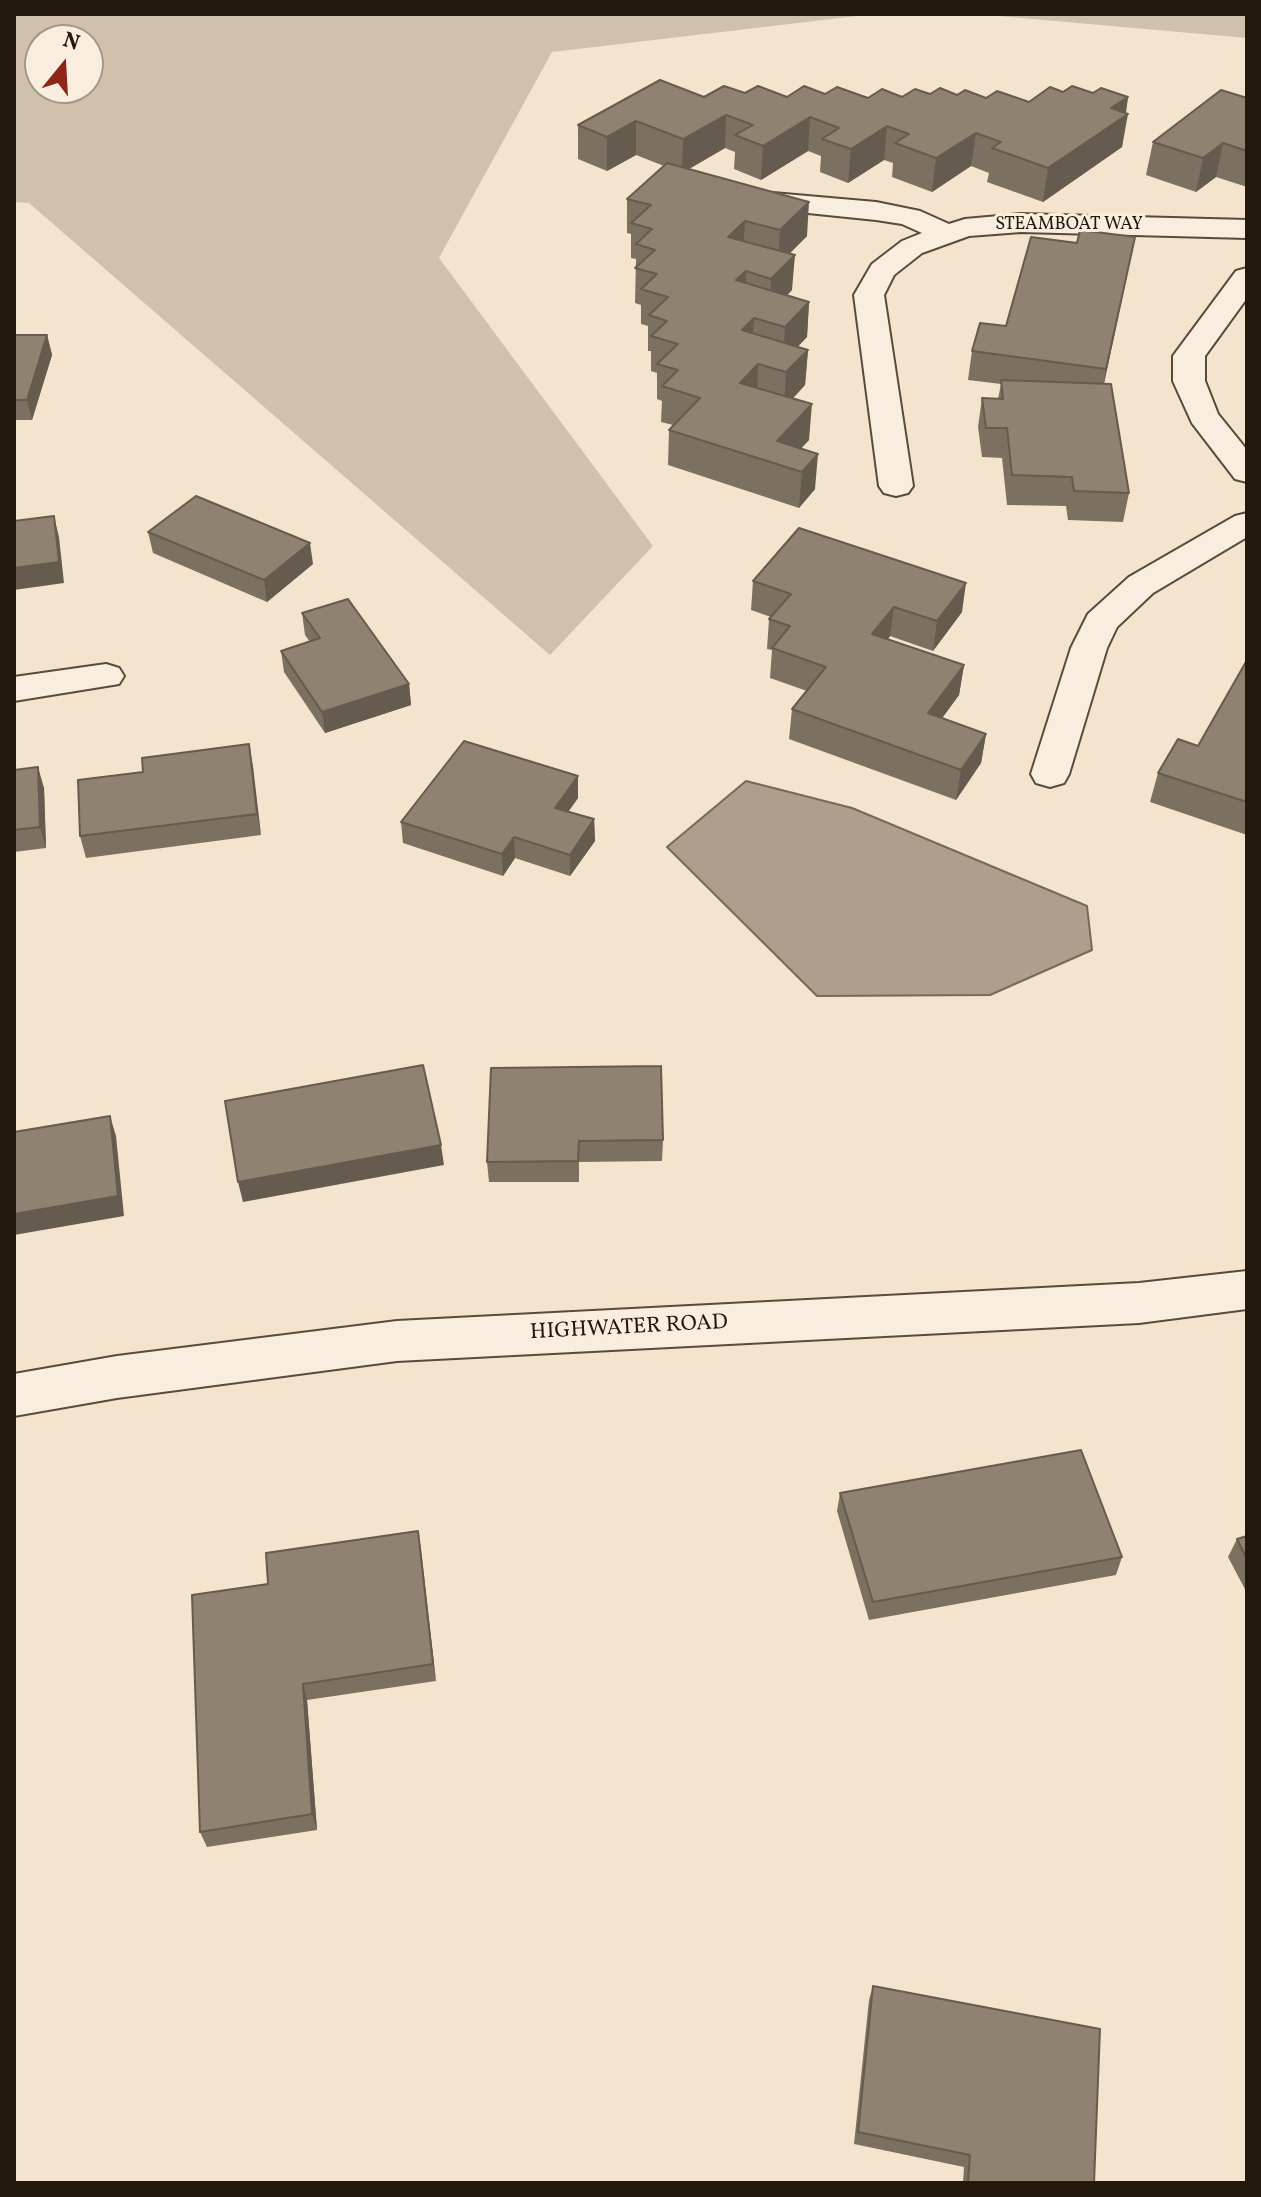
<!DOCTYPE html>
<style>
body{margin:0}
#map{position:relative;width:1261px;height:2197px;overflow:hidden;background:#f5e4cd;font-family:Vollkorn,serif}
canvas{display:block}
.frame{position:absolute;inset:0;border:16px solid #22180c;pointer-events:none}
.north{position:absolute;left:24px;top:24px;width:80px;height:80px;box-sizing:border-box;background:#f8edde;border:2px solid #a2988a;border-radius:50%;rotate:18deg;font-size:22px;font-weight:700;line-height:32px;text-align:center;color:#22180c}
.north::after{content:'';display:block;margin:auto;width:28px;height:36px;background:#8f2418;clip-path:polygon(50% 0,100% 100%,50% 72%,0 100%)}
</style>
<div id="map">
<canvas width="1261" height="2197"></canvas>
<div class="frame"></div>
<div class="north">N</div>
</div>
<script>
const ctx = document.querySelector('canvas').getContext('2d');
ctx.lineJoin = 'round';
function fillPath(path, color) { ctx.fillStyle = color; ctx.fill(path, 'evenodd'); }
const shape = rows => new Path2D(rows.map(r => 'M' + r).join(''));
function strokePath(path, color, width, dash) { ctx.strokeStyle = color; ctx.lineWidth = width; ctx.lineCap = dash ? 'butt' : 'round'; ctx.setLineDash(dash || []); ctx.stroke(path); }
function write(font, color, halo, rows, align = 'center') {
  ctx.font = font + ' Vollkorn,serif'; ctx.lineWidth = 6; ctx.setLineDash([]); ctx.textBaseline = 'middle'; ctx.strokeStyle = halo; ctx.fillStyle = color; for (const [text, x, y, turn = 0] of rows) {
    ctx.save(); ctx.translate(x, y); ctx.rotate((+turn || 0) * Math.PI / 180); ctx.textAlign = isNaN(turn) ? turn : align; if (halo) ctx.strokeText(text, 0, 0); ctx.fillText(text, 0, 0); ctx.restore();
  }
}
fillPath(shape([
 [14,14,874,14,552,52,439,258,653,546,550,655,29,203,14,202],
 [40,40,88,40,88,88,40,88],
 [976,14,1247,14,1247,38]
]), '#d1c1ac');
const water = shape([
 [746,781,852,808,1087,906,1092,950,990,995,817,996,667,847,746,781]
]);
fillPath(water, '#ad9f8b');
strokePath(water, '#756958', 2);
const minor = shape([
 [750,191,876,202,920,211,949,224,965,219,1021,214,1247,220,1247,238,1021,232,969,236,922,253,894,275,884,295,913,486,908,493,896,496,884,493,879,486,854,295,872,264,902,241,922,233,902,224,876,220,740,206,736,200,740,194,750,191],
 [1247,268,1247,298,1205,356,1205,381,1218,414,1247,450,1247,482,1235,479,1192,423,1173,381,1173,356,1236,271,1247,268],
 [1247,513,1247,537,1153,593,1117,627,1107,648,1069,774,1064,783,1050,787,1036,783,1031,774,1071,648,1088,614,1129,577,1235,516,1247,513],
 [106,664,119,668,124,676,119,684,14,701,14,677,106,664],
 [1247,1271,1247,1309,1139,1323,397,1361,117,1398,14,1416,14,1374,117,1356,397,1321,1139,1283,1247,1271]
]);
strokePath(minor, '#574b3c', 4);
fillPath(minor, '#f8edde');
fillPath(shape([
 [1063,92,1093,93,1128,97,1122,147,1043,202,987,182,989,173,971,166,932,192,892,177,893,163,884,160,848,183,820,172,821,156,808,151,761,180,734,169,735,152,725,148,689,169,807,236,789,254,792,290,787,295,809,302,807,337,798,346,808,350,805,385,793,398,809,440,801,448,815,489,799,508,668,465,669,430,673,425,661,422,662,401,657,399,657,373,651,371,651,351,648,351,648,326,641,324,641,305,635,303,636,259,631,258,631,234,627,233,627,199,664,166,636,155,607,171,578,159,578,125,704,97,745,93,787,97,825,94,868,98,930,94,957,95,1029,102],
 [1247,98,1247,187,1216,177,1196,192,1146,175,1153,142],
 [1135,237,1104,383,1129,493,1123,522,1068,520,1066,506,1007,505,1002,458,982,457,978,427,982,398,998,399,1001,384,968,380,972,351],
 [14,335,47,335,52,355,32,420,14,420],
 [148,532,313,564,267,602,153,553],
 [753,581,962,612,933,651,890,636,888,639,964,665,959,695,942,718,986,734,981,763,956,800,789,739,792,709,807,691,770,678,772,650,767,649,769,619,771,617,751,610],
 [302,613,409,684,411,705,325,733,284,672,281,651,310,642,305,635],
 [1247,660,1247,835,1150,802,1158,773,1198,746],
 [249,744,261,835,86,858,80,836,143,772],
 [14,770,44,788,46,848,14,852],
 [578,776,578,798,568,812,594,819,595,841,570,876,515,858,503,876,403,843,401,822],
 [491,1068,663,1140,662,1161,579,1162,579,1182,489,1182,487,1162],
 [840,1493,1122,1557,1116,1575,869,1620,837,1511],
 [418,1531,436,1681,307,1700,317,1830,207,1847,200,1832,268,1584],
 [1247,1536,1247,1593,1228,1557,1237,1539],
 [873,1986,1094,2183,963,2183,964,2167,854,2144,869,2000]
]), '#7c7060');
fillPath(shape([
 [1128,97,1125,116,1128,114,1122,147,1043,202,1048,168,1111,108],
 [726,115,725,148,682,173,683,139],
 [810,117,808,151,761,180,763,146],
 [636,121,636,155,607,171,607,137],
 [887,126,884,160,848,183,851,149],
 [976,133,971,166,932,192,936,158],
 [1223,143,1216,177,1196,192,1203,158],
 [809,202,807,236,778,265,780,230],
 [745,221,743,255,728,237],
 [1135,237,1129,266,1101,398,1106,369],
 [795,255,792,290,770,313,771,279],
 [746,271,745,306,736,280],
 [809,302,807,337,783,362,785,327],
 [754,318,752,353,742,330],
 [47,335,52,355,32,420,27,400],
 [808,350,805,385,784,408,786,372],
 [758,364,757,399,740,383],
 [812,404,809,440,785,466,777,441],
 [818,454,815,489,799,508,802,472],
 [54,516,59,537,64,583,14,590,14,568],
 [310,543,313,564,267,602,264,580],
 [966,583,962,612,933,651,937,621],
 [894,607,890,636,869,664,872,634],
 [964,665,959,695,924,743,928,713],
 [409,684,411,705,325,733,322,712],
 [986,734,981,763,956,800,961,770],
 [249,744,253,766,261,835,257,814],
 [38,767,44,788,46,848,40,827],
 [578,776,578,798,556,829,555,808],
 [594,819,595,841,570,876,570,855],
 [514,837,515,858,503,876,502,854],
 [110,1116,116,1136,124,1216,14,1235,14,1214],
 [441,1145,444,1165,243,1202,238,1182],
 [418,1531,421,1549,436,1681,433,1664],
 [303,1684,307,1700,317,1830,312,1814]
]), '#655b4e');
const building = shape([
 [660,80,704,97,724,86,745,93,758,86,787,97,804,86,825,94,837,87,868,98,882,89,902,97,915,89,930,94,940,88,957,95,965,90,986,98,997,91,1029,102,1050,87,1063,92,1072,86,1093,93,1101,88,1128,97,1111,108,1128,114,1048,168,992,148,1001,142,976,133,936,158,895,143,909,134,887,126,851,149,822,139,839,128,810,117,763,146,735,135,753,125,726,115,683,139,636,121,607,137,578,125,660,80],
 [1221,90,1247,98,1247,151,1223,143,1203,158,1153,142,1221,90],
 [667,163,809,202,780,230,745,221,728,237,795,255,771,279,746,271,736,280,809,302,785,327,754,318,742,330,808,350,786,372,758,364,740,383,812,404,777,441,818,454,802,472,669,430,700,398,662,386,678,370,657,364,678,344,651,336,667,321,649,315,668,297,641,289,657,274,635,268,655,250,636,244,652,229,631,223,651,205,627,199,667,163],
 [1080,230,1135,237,1106,369,972,351,980,323,1006,326,1031,237,1077,243,1080,230],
 [14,335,47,335,27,400,14,400,14,335],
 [1001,380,1111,384,1129,493,1074,491,1072,477,1012,475,1007,428,986,428,982,398,1003,399,1001,380],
 [196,496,310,543,264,580,148,532,196,496],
 [54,516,59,562,14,568,14,521,54,516],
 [799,528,966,583,937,621,894,607,872,634,964,665,928,713,986,734,961,770,792,709,826,667,772,648,790,626,769,619,791,594,753,581,799,528],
 [348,599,409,684,322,712,281,651,320,638,302,613,348,599],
 [1247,660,1247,802,1158,773,1178,739,1198,746,1247,660],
 [464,741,578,776,555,808,594,819,570,855,514,837,502,854,401,822,464,741],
 [249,744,257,814,80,836,78,780,143,772,142,758,249,744],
 [38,767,40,827,14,830,14,770,38,767],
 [423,1065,441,1145,238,1182,225,1101,423,1065],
 [661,1066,663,1140,579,1141,578,1161,487,1162,491,1068,661,1066],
 [110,1116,118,1196,14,1214,14,1132,110,1116],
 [1081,1450,1122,1557,873,1602,840,1493,1081,1450],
 [418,1531,433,1664,303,1684,312,1814,200,1832,192,1595,268,1584,266,1553,418,1531],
 [1247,1536,1247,1559,1237,1539,1247,1536],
 [873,1986,1100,2029,1094,2183,968,2182,970,2155,858,2132,873,1986]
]);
fillPath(building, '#908270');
strokePath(building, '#655b4e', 2);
write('18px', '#22180c', '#f8edde', [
 ["STEAMBOAT WAY",1069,226]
]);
write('22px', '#22180c', '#f8edde', [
 ["HIGHWATER ROAD",629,1329,-3]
]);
</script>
